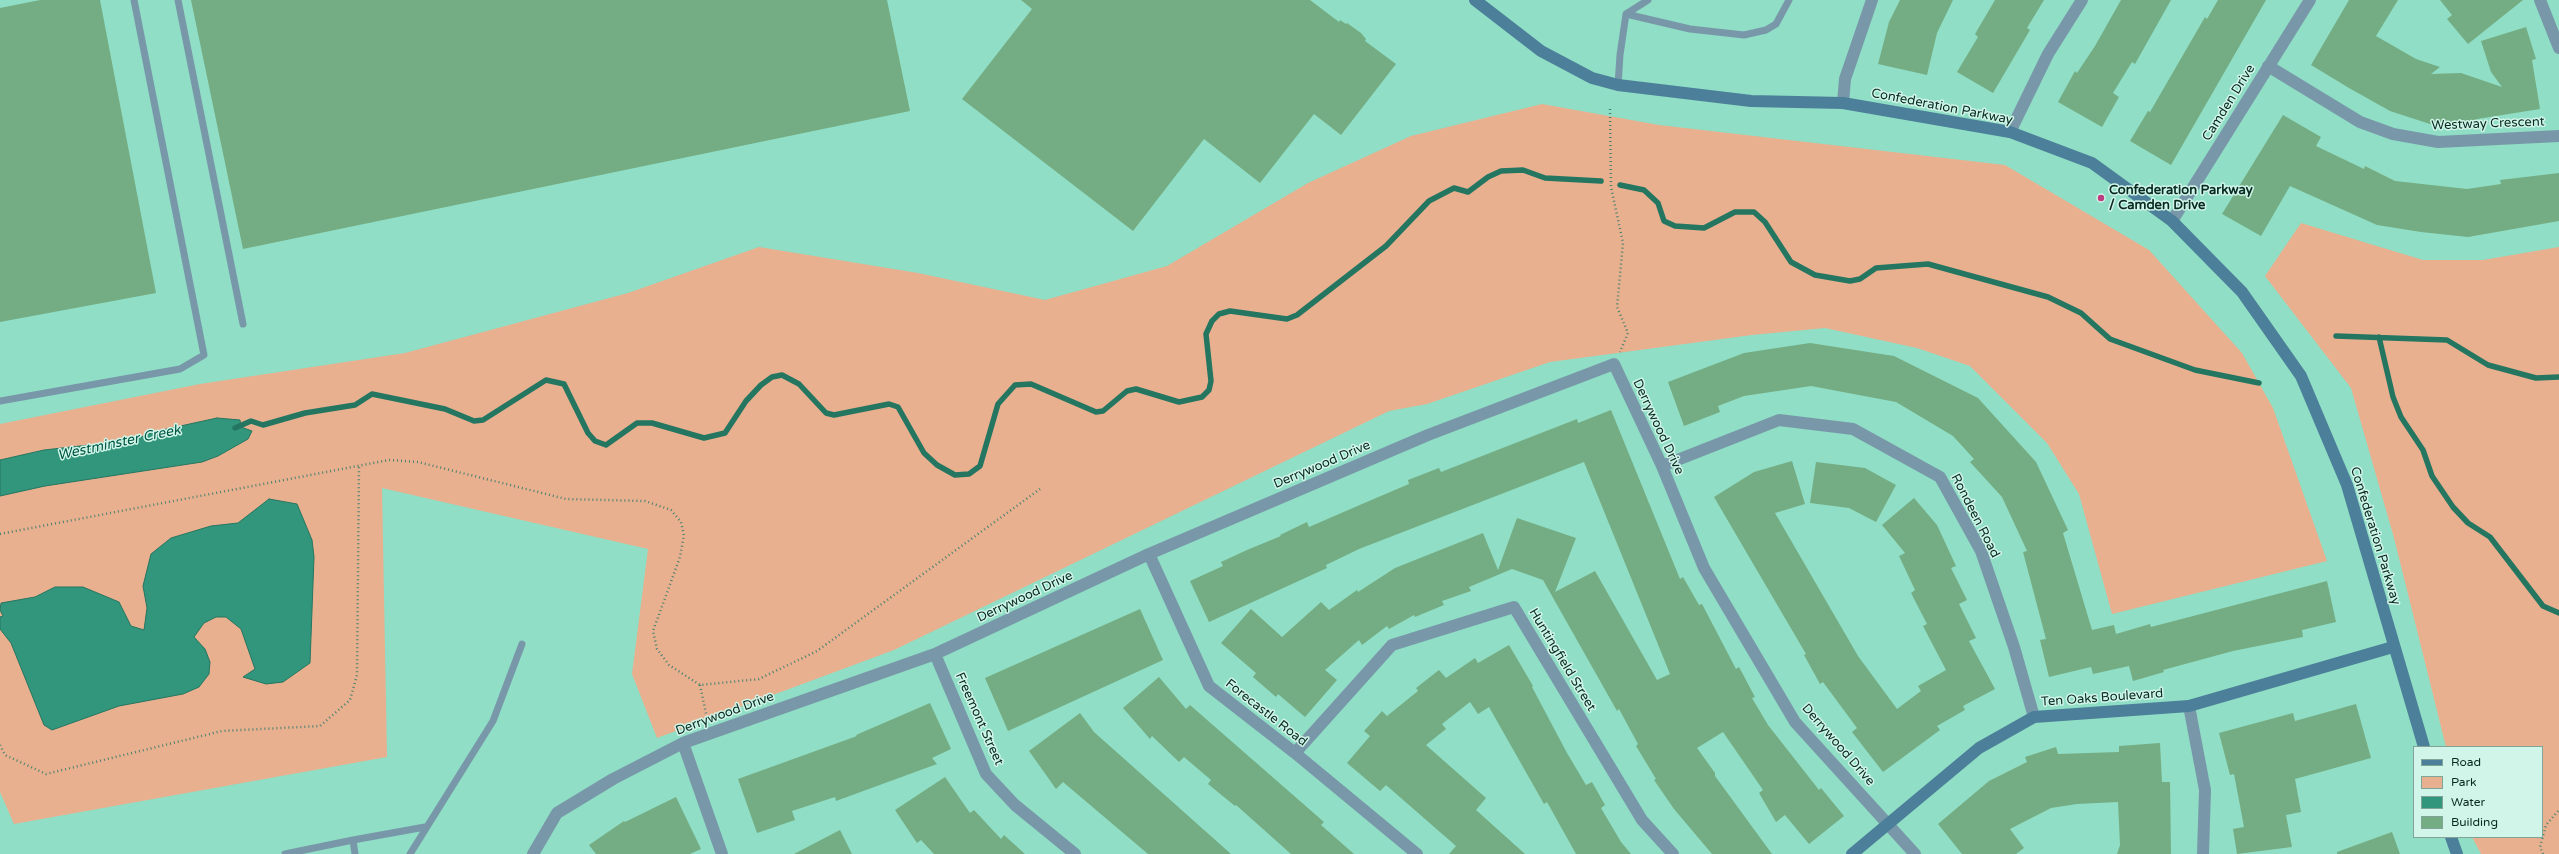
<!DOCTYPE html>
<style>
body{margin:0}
#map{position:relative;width:2559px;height:854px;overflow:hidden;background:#90dec5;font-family:"Varela Round",sans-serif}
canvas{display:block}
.legend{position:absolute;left:2413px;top:746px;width:130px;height:92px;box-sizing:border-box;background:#d1f6e9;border:1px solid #81a499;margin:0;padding:5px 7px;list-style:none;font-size:12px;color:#082a21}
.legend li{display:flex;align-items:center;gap:8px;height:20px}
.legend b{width:20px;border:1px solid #81a499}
</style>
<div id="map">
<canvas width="2559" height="854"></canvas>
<ul class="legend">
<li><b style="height:5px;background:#4c7f99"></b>Road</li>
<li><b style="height:11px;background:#e8b08f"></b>Park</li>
<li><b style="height:11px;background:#32967c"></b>Water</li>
<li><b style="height:11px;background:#74ad83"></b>Building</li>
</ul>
</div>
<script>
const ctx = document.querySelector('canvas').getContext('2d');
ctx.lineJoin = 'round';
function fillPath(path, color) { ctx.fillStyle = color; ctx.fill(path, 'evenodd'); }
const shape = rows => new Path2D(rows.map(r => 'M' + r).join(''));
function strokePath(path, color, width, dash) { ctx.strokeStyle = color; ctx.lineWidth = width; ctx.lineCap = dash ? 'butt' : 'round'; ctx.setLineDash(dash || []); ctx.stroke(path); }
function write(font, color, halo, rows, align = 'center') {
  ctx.font = font + ' "Varela Round",sans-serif'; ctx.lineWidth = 3; ctx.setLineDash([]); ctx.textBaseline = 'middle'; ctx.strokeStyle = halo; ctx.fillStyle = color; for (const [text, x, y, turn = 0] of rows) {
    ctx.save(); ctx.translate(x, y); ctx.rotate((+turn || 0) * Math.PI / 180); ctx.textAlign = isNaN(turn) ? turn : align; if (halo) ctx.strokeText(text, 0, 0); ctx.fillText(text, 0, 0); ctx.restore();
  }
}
fillPath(shape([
 [1542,104,1659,125,2005,165,2149,250,2242,353,2273,408,2327,561,2112,614,2079,494,2047,443,1970,366,1917,348,1825,328,1752,335,1550,362,1427,404,1389,411,894,650,657,738,632,674,648,549,382,488,387,757,14,824,0,792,0,424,200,384,405,353,628,293,759,247,918,273,1045,300,1167,266,1308,183,1411,136],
 [2301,223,2423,260,2483,260,2559,247,2559,854,2481,854,2472,837,2542,837,2542,747,2446,747,2394,538,2351,388,2265,276]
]), '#e8b08f');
const water = shape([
 [217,418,240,420,241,427,252,431,248,439,218,456,202,462,45,486,0,496,0,460,44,450,134,440,153,432,217,418],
 [269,499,297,504,312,540,314,557,310,663,283,682,266,684,243,677,255,669,241,629,226,617,216,617,204,623,194,637,205,649,210,662,209,674,199,687,183,694,119,706,52,730,44,725,11,643,0,629,0,617,3,616,0,610,1,603,35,597,55,587,83,587,119,602,131,626,144,630,147,608,143,586,151,554,171,538,211,526,238,523,269,499]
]);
fillPath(water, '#32967c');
strokePath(water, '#257661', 1);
strokePath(shape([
 [1620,185,1644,190,1658,203,1664,221,1675,226,1704,228,1735,212,1754,212,1765,222,1791,262,1815,275,1850,281,1860,279,1876,268,1928,264,2048,297,2081,313,2110,339,2195,370,2259,383],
 [2336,336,2447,340,2488,365,2536,378,2559,377],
 [2379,337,2393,397,2401,417,2423,450,2432,476,2453,507,2468,523,2490,537,2543,606,2559,613],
 [235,428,251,421,263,425,305,413,355,405,372,394,445,409,474,421,483,420,546,380,564,384,588,433,595,441,606,445,637,423,652,423,704,438,725,433,746,401,761,385,772,377,782,375,799,384,826,413,834,415,889,404,898,407,924,453,937,465,955,475,969,474,980,466,998,404,1015,385,1031,384,1096,412,1103,411,1127,391,1136,389,1179,402,1202,397,1209,390,1211,381,1206,334,1212,321,1219,314,1230,311,1287,319,1297,315,1386,246,1429,201,1454,188,1468,192,1488,177,1501,171,1523,170,1545,178,1601,181]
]), '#257661', 5.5);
fillPath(shape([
 [40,0,100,0,156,293,0,322,0,8],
 [191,0,887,0,910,111,243,249],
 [1021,0,1310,0,1339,22,1340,20,1346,24,1347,23,1361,33,1366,39,1365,41,1396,64,1341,135,1314,114,1260,183,1204,139,1133,231,962,99,1032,9],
 [1900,0,1953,0,1937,33,1927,75,1878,64,1889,22],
 [1995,0,2044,0,2027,28,2030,30,1993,93,1957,72,1978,37,1975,34],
 [2121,0,2171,0,2135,64,2132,62,2113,93,2119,97,2102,127,2058,102,2075,71,2077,73,2095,46],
 [2218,0,2266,0,2171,165,2130,141,2148,111,2150,112,2205,17,2207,19],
 [2349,0,2398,0,2376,36,2416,59,2440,67,2431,74,2461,73,2502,87,2491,72,2481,41,2526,27,2536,59,2532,60,2540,109,2477,119,2477,123,2433,125,2390,111,2349,88,2311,65],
 [2440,0,2523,0,2468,44,2447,19,2452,15],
 [2283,115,2321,137,2316,146,2364,169,2365,166,2395,181,2467,189,2501,184,2500,180,2559,173,2559,221,2468,237,2421,232,2377,225,2290,186,2261,236,2222,214],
 [1810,343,1894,356,1978,398,2036,462,2068,530,2063,533,2092,630,2114,625,2116,634,2150,624,2151,627,2327,581,2336,622,2302,630,2303,637,2233,651,2163,670,2164,672,2133,681,2129,666,2093,674,2091,667,2049,677,2040,640,2046,639,2023,552,2027,551,2002,497,1970,462,1974,459,1953,436,1896,402,1811,386,1744,396,1718,406,1720,412,1684,426,1668,382,1744,353],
 [1611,410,1680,579,1683,577,1699,605,1702,604,1736,669,1739,667,1755,697,1752,698,1768,725,1819,790,1821,788,1844,816,1809,844,1785,815,1776,822,1759,793,1763,790,1723,732,1697,748,1715,773,1715,776,1772,854,1712,854,1674,809,1654,780,1656,779,1636,746,1638,744,1619,709,1617,711,1543,580,1512,569,1469,587,1471,591,1442,601,1444,605,1415,617,1414,615,1389,629,1387,626,1362,645,1359,640,1325,670,1337,680,1305,717,1278,694,1276,697,1253,677,1256,673,1221,643,1251,609,1282,637,1321,602,1329,610,1357,590,1358,592,1395,568,1483,533,1498,570,1517,518,1576,538,1555,592,1595,571,1657,680,1670,674,1584,462,1359,549,1326,565,1327,568,1209,622,1190,581,1223,566,1221,562,1247,550,1281,536,1280,535,1307,522,1309,527,1369,501,1409,484,1408,480,1439,468,1441,472,1577,419,1578,423],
 [1792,461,1805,504,1775,513,1858,656,1897,709,1921,691,1918,686,1946,670,1923,626,1927,624,1911,593,1915,590,1899,556,1905,553,1882,525,1914,498,1937,525,1956,566,1951,568,1967,600,1959,604,1976,638,1969,641,1995,689,1963,706,1965,710,1937,726,1940,730,1883,772,1852,732,1857,728,1823,682,1820,684,1804,655,1806,654,1714,497,1754,472],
 [1816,462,1865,468,1896,485,1876,522,1849,508,1810,503],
 [1140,609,1163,660,1008,731,985,678],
 [1509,645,1533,686,1532,687,1567,753,1586,785,1592,782,1605,805,1601,808,1621,842,1631,854,1576,854,1547,802,1544,804,1489,707,1478,714,1470,702,1442,724,1446,729,1426,745,1486,798,1476,810,1525,854,1449,854,1456,846,1386,785,1380,791,1347,763,1370,736,1364,731,1382,711,1387,716,1418,691,1416,688,1439,670,1446,678,1475,658,1478,663],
 [1159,677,1186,709,1190,705,1214,726,1324,822,1321,825,1354,854,1291,854,1236,805,1235,806,1208,784,1211,780,1184,757,1179,762,1152,736,1150,739,1123,708],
 [930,703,951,749,932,758,937,764,836,801,835,797,792,811,795,820,757,833,738,779,857,736,856,735],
 [2356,704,2371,758,2295,779,2301,812,2286,815,2292,847,2237,854,2233,829,2244,827,2234,774,2230,775,2219,733,2293,713,2295,721],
 [1080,713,1094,732,1231,854,1148,854,1063,782,1056,789,1029,751],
 [2160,743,2162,782,2170,782,2171,854,2117,854,2120,845,2118,802,2077,804,2051,808,2010,829,2024,848,2016,854,1962,854,1938,824,1989,781,2027,762,2025,757,2056,747,2058,754,2119,752,2119,746],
 [945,777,970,813,974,810,1001,839,1004,835,1025,854,934,854,921,840,917,843,895,810],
 [676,797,701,849,690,854,596,854,589,845,624,821,625,822],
 [840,830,852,854,794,854],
 [2392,832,2400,854,2337,854,2337,852]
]), '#74ad83');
strokePath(shape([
 [1610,109,1611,187,1623,243,1617,307,1628,333,1620,352],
 [0,534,389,460,418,462,566,499,645,501,671,510,681,522,684,535,680,557,653,631,657,649,669,665,700,685,759,679,817,651,1040,489],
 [700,685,707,718],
 [0,745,5,755,46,774,222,731,320,726,350,700,357,675,359,465],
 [2543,854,2540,847,2546,825,2559,810]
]), '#4a8171', 2.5, [1, 3]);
strokePath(shape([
 [178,0,243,324],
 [1626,14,1690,29,1744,35,1766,30,1776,24,1789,0],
 [1618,85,1620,55,1626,14,1648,0],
 [0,401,180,369,204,355,134,0],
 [353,840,425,827],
 [285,854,353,840,355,854],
 [410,854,493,721,522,644]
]), '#7898aa', 7);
strokePath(shape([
 [2540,0,2559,48],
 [2268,66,2360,122,2393,134,2438,142,2559,136],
 [1843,103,1845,79,1872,0],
 [2010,132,2048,54,2082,0],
 [2172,221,2310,0],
 [1662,466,1779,420,1853,429,1940,477,1981,551,2014,647,2034,717],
 [1149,554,1209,686,1295,753,1417,854],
 [935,654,986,774,1015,805,1075,854],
 [2189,706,2205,790,2203,854],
 [683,743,722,854],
 [1295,753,1392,645,1514,607,1642,820,1673,854],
 [533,854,557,813,613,779,683,743,935,654,1149,554,1428,435,1614,364,1662,466,1704,568,1795,722,1915,854]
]), '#7898aa', 12);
strokePath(shape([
 [1475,0,1541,51,1592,78,1618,85,1751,101,1843,103,2010,132,2092,163,2172,221,2242,292,2301,376,2347,485,2424,747],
 [2451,837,2457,854],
 [1852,854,1979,748,2034,717,2189,706,2393,647]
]), '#4c7f99', 12);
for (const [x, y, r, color] of [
 [2101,198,4,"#bf3b80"]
]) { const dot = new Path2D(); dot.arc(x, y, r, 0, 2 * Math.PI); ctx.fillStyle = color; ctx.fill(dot); strokePath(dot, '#d1f6e9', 1.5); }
write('13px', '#082a21', '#d1f6e9', [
 ["Camden Drive",2229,103,-58],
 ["Confederation Parkway",1942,107,11],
 ["Westway Crescent",2488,124,-2],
 ["Derrywood Drive",1658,427,65],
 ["Derrywood Drive",1322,465,-23],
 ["Rondeen Road",1975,516,63],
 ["Confederation Parkway",2375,536,73],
 ["Derrywood Drive",1025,597,-25],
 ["Huntingfield Street",1562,660,59],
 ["Ten Oaks Boulevard",2102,698,-4],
 ["Forecastle Road",1266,713,38],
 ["Derrywood Drive",725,714,-20],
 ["Freemont Street",979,719,66],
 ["Derrywood Drive",1838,745,49]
]);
write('bold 13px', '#082a21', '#d1f6e9', [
 ["Confederation Parkway",2109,191],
 ["/ Camden Drive",2109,206]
], 'left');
write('italic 14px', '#005543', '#d1f6e9', [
 ["Westminster Creek",119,443,-12]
]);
</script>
